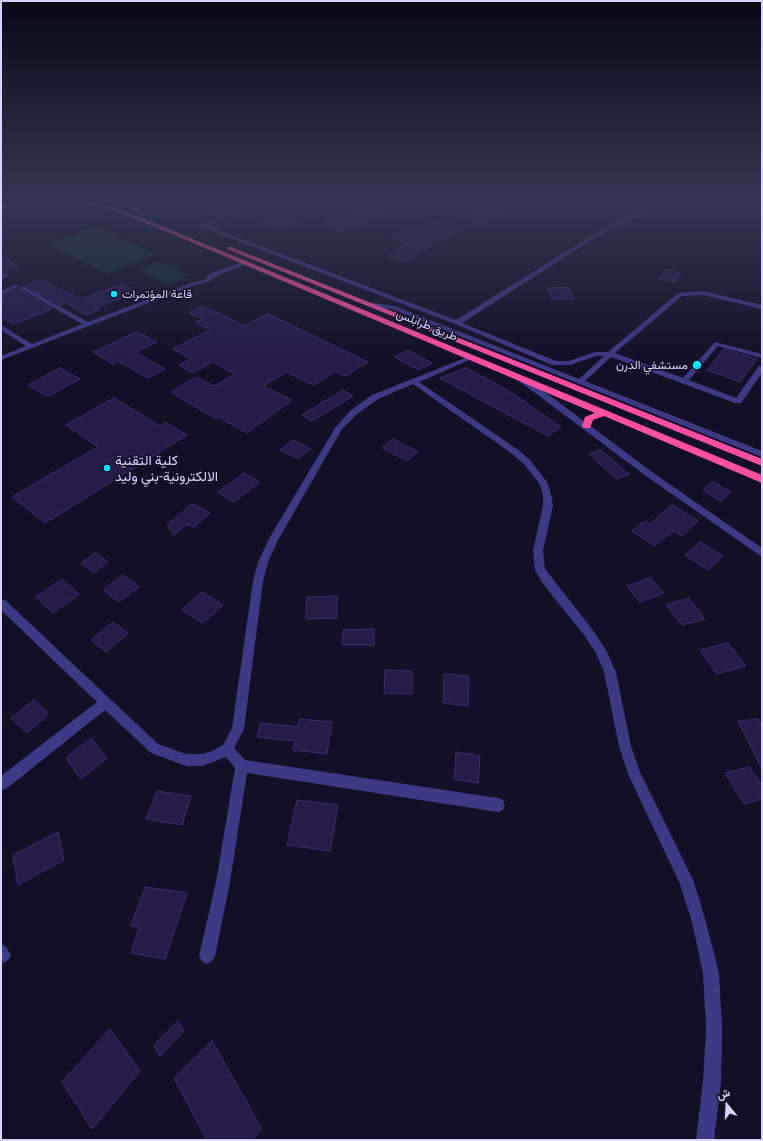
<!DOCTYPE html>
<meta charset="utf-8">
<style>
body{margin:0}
#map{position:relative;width:763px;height:1141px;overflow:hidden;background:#130f26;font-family:Ubuntu,Vazirmatn,sans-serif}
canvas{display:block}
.frame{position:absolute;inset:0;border:2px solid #d9d4ff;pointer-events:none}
.north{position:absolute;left:707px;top:1085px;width:40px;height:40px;-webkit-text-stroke:3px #130f26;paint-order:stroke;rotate:342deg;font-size:11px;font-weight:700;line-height:16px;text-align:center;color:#d9d4ff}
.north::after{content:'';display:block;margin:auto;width:14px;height:18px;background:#d9d4ff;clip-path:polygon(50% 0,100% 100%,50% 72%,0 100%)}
</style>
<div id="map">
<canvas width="763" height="1141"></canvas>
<div class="frame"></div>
<div class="north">ش</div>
</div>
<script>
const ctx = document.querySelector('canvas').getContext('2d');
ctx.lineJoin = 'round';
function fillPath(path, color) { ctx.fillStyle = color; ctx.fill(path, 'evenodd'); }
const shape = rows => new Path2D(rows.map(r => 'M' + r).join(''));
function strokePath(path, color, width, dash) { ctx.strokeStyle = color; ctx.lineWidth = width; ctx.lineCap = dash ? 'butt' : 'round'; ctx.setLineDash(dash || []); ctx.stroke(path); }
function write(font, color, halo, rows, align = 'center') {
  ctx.font = font + ' Ubuntu,Vazirmatn,sans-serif'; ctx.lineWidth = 3; ctx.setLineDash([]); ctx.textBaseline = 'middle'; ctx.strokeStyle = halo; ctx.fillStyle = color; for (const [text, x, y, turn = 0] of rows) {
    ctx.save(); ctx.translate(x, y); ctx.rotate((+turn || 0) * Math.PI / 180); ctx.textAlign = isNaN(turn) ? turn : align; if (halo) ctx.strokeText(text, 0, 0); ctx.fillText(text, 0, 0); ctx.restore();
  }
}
fillPath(shape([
 [96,226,156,254,107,274,47,244],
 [160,261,190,275,169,285,139,270]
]), '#12302f');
const building = shape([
 [370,201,396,208,346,231,322,222,370,201],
 [487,202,514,209,483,225,464,219,479,211,474,209,487,202],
 [286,211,304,217,282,227,263,221,286,211],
 [436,220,462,227,407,261,402,262,388,257,390,256,388,255,407,244,389,238,408,228,416,231,436,220],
 [1,256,18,266,1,272,1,256],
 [666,269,681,273,674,283,659,279,666,269],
 [43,280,80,299,123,284,136,292,95,308,99,310,86,315,66,303,61,305,26,286,43,280],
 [568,287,574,299,552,299,547,288,568,287],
 [20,289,20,290,52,309,13,324,1,316,1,296,20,289],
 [200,307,216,312,244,326,268,314,368,362,345,376,335,371,314,385,286,372,263,386,292,400,247,433,219,417,216,419,171,392,197,377,214,386,235,374,213,362,193,373,179,365,191,359,173,349,210,330,195,322,203,319,189,313,200,307],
 [137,332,157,342,135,352,165,369,148,378,118,361,112,364,93,352,137,332],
 [724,349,757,359,740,382,707,370,724,349],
 [408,350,432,363,419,370,395,357,408,350],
 [60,368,80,379,48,396,28,385,60,368],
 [466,368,509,391,561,427,548,436,440,378,466,368],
 [343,390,353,396,312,421,302,415,343,390],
 [114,398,160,426,165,422,187,435,45,523,12,497,98,447,66,425,114,398],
 [393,439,418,452,407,461,382,448,393,439],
 [293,440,311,449,298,459,280,450,293,440],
 [601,450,629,474,617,479,589,454,601,450],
 [244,473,260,482,234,502,218,492,244,473],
 [713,482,731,492,721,501,703,490,713,482],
 [192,504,210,513,194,527,187,524,174,535,167,525,192,504],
 [672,505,698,521,682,536,674,531,654,546,632,531,645,521,650,524,672,505],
 [700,542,723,556,708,570,685,555,700,542],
 [96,553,108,562,94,573,81,563,96,553],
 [123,575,139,587,119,602,103,590,123,575],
 [650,578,664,593,640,602,627,586,650,578],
 [62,579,79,594,53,613,36,597,62,579],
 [202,592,223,605,203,623,182,610,202,592],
 [337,596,337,618,306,619,307,597,337,596],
 [689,598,705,619,682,625,666,605,689,598],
 [113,622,128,633,106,652,91,640,113,622],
 [374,629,374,645,342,645,343,630,374,629],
 [728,643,746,666,717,674,700,650,728,643],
 [385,670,412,671,412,694,384,693,385,670],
 [444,674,469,676,468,706,443,703,444,674],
 [34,700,49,714,27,733,11,718,34,700],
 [300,719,332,722,327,754,293,750,295,741,257,737,261,723,298,727,300,719],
 [758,719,762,726,762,769,738,721,758,719],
 [91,738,107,758,81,779,66,758,91,738],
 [456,752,480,756,478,783,454,779,456,752],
 [750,767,762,786,762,799,744,804,725,773,750,767],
 [157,791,191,796,182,825,146,819,157,791],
 [297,800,338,805,330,851,287,845,297,800],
 [58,832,64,860,18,885,13,855,58,832],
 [145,887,187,893,165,959,131,953,139,927,131,926,145,887],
 [178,1021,184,1031,160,1056,154,1045,178,1021],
 [110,1029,140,1071,92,1129,62,1082,110,1029],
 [212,1041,262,1129,252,1140,207,1140,174,1078,212,1041]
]);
fillPath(building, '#241b47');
strokePath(building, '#3b2d73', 1);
fillPath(shape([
 [137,201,155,201,146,203,137,201],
 [184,201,190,201,226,214,258,201,264,201,208,226,456,320,594,234,620,220,663,201,669,201,598,236,462,323,556,361,569,361,595,352,608,352,678,293,703,291,762,305,762,309,703,295,682,296,615,353,683,378,715,342,762,354,762,358,718,346,689,380,736,398,759,366,762,366,762,373,741,403,735,403,611,357,585,381,762,451,762,457,392,309,368,306,365,304,368,302,395,306,579,379,604,356,596,356,570,365,552,365,455,324,201,227,201,225,222,216,184,201],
 [245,261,248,263,247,264,219,275,208,282,195,285,1,360,1,356,26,346,1,330,1,325,32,344,82,324,21,289,21,287,25,287,88,322,191,283,204,280,208,277,207,275,245,261],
 [6,273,9,275,8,276,1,279,1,275,6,273],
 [15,285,20,286,1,295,1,291,15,285],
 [470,356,476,357,419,382,517,449,530,460,547,482,551,494,553,506,543,550,545,569,592,629,606,650,616,672,631,746,640,772,694,882,706,922,719,973,722,1028,721,1082,714,1140,696,1140,703,1082,706,1028,703,973,692,922,680,884,628,774,619,746,604,672,596,653,584,635,543,584,535,570,533,550,543,506,543,494,539,483,524,464,511,453,413,384,378,399,357,414,342,429,278,540,268,562,263,581,244,729,234,748,245,760,498,798,503,800,505,805,503,810,498,812,247,773,230,882,215,956,212,961,207,964,202,961,199,956,216,882,235,768,226,757,202,766,186,766,154,754,150,752,105,710,6,789,1,790,1,776,97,702,1,610,1,599,5,600,158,744,186,754,202,754,212,751,223,745,232,728,253,581,258,562,270,537,335,428,351,410,372,395,470,356],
 [519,377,525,377,652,472,762,548,762,557,646,476,519,381,519,377],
 [1,944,6,947,11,955,8,960,3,963,1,962,1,944]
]), '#3d3a85');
fillPath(shape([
 [19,201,25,201,1,210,1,206,19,201]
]), '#c25bff');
fillPath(shape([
 [77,201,87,201,119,209,164,227,762,475,762,483,604,416,593,420,590,428,584,428,582,426,585,417,595,413,160,229,115,211,77,201],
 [113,201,121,201,143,211,138,212,113,201],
 [227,247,231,247,762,459,762,466,227,249,227,247]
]), '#ff4fa3');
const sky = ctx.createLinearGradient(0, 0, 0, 361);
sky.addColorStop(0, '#0a0815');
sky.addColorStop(0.56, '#333752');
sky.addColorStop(1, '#33375200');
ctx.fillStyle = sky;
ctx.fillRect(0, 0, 763, 361);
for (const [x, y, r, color] of [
 [114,294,4,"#00e5ff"],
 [697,365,5,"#00e5ff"],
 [107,468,4,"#00e5ff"]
]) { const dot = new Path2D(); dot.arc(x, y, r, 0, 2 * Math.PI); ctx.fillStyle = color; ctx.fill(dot); strokePath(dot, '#130f26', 1.5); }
write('12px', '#d9d4ff', '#130f26', [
 ["قاعة المؤتمرات",122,294],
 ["مستشفي الدرن",688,365,"right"]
], 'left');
write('12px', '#d9d4ff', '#130f26', [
 ["طريق طرابلس",427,325,22]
]);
write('14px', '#d9d4ff', '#130f26', [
 ["كلية التقنية",115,460],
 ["الالكترونية-بني وليد",115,476]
], 'left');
</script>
